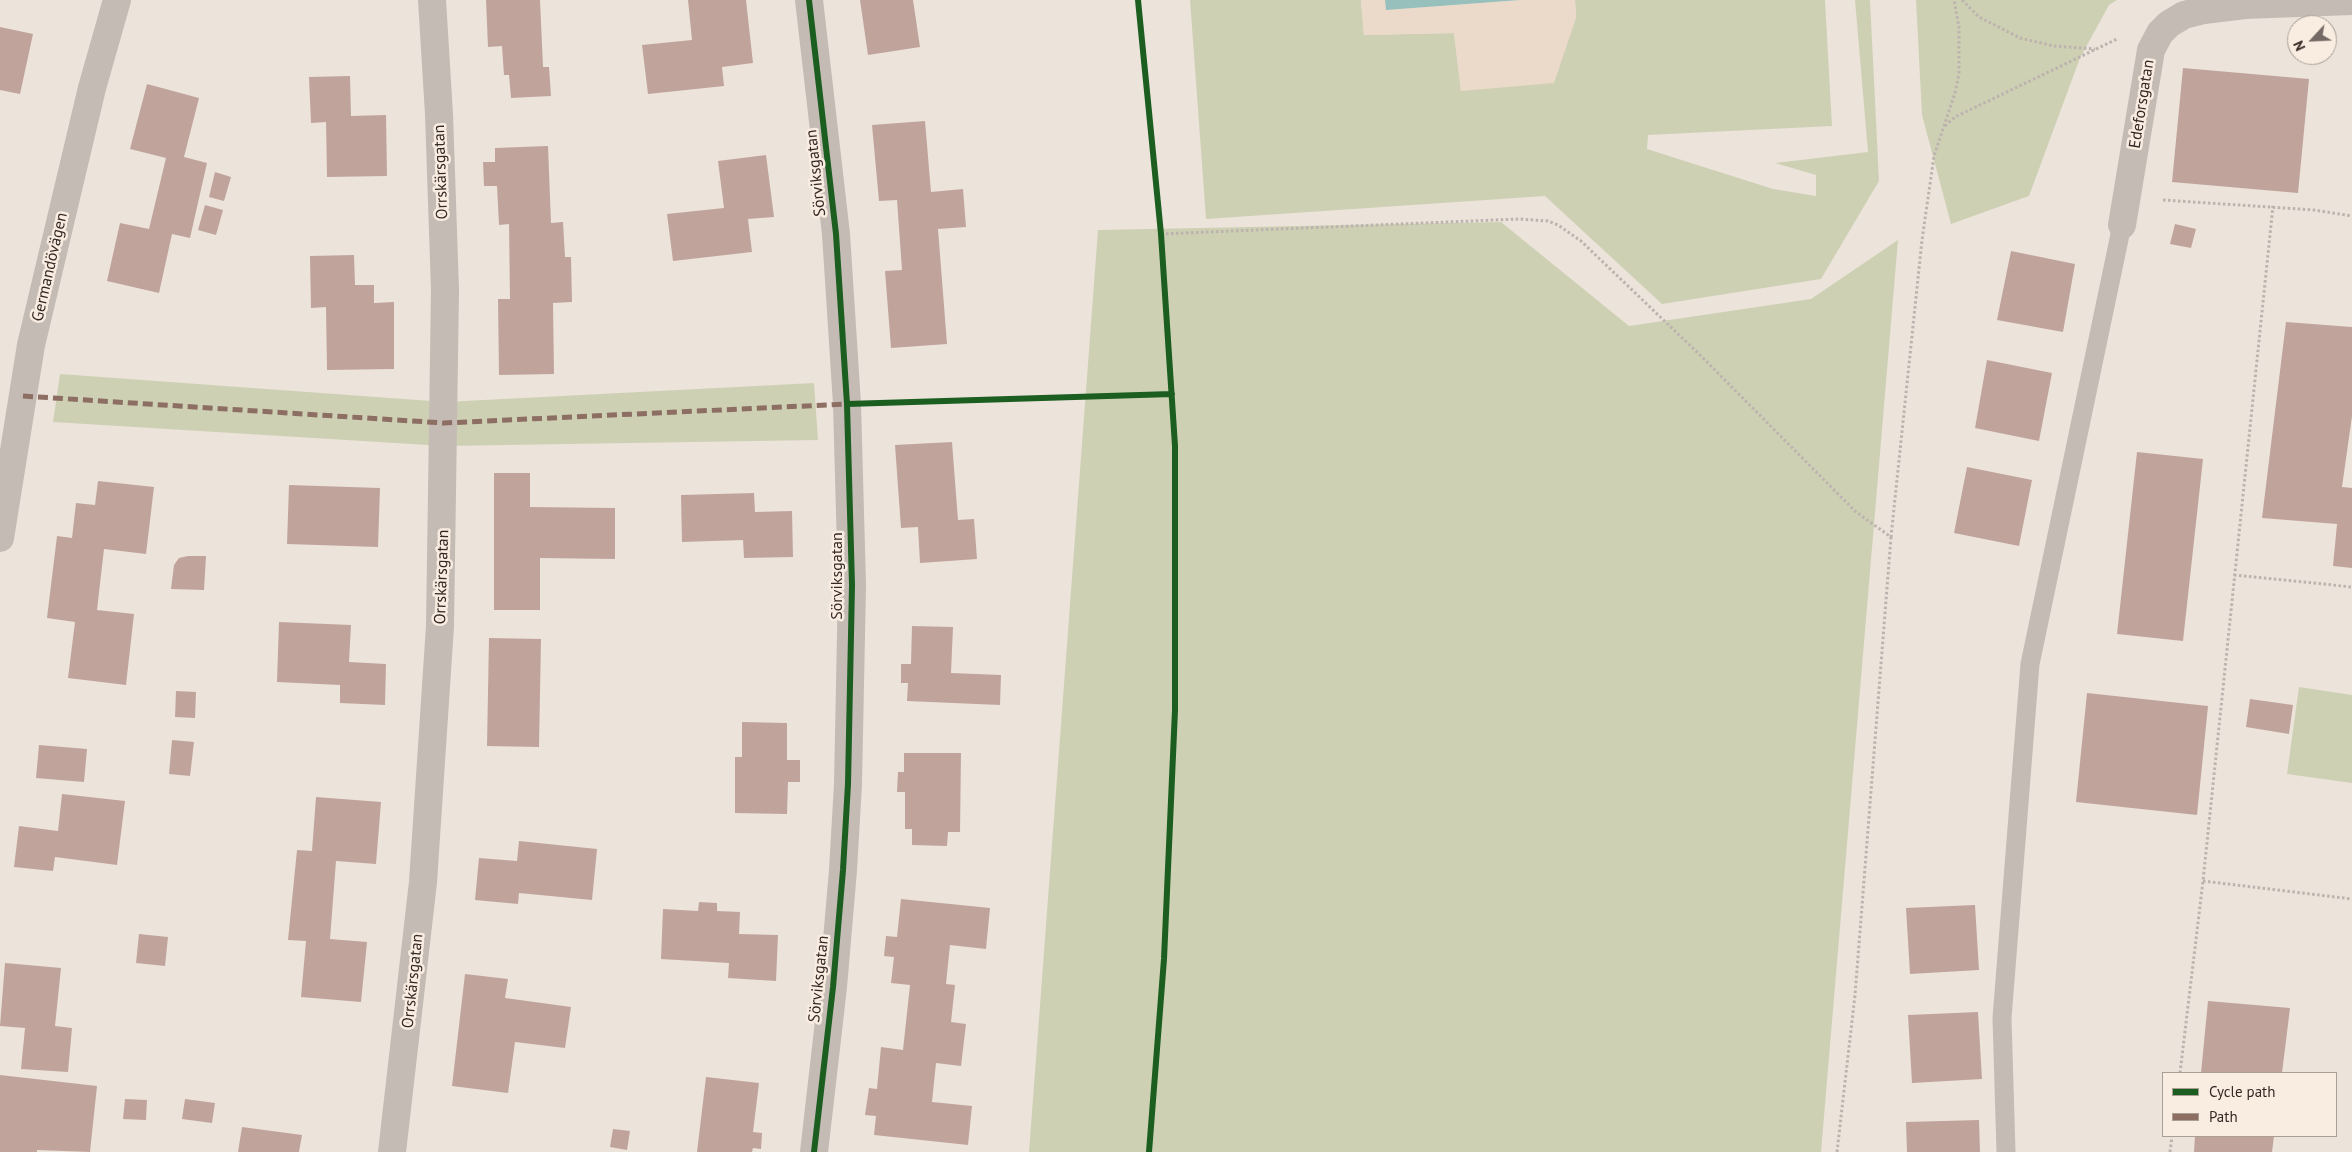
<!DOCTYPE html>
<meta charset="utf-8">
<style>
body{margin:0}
#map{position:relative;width:2352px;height:1152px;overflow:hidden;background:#ece3db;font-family:"PT Sans",sans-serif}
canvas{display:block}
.legend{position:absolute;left:2162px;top:1072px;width:175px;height:65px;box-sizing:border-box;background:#f9ece1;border:1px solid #aa9e95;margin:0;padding:6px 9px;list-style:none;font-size:15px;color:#332824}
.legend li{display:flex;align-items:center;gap:10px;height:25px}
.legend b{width:25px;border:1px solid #aa9e95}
.north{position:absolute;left:2287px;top:15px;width:50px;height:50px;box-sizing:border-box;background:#f9ece1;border:1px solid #aa9e95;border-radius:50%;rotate:245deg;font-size:14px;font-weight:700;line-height:20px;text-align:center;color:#332824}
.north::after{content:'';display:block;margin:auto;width:18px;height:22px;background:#746964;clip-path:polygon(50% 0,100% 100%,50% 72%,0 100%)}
</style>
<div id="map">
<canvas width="2352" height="1152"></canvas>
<ul class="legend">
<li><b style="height:6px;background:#1b5e20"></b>Cycle path</li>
<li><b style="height:6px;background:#8d6e63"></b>Path</li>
</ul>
<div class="north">N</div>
</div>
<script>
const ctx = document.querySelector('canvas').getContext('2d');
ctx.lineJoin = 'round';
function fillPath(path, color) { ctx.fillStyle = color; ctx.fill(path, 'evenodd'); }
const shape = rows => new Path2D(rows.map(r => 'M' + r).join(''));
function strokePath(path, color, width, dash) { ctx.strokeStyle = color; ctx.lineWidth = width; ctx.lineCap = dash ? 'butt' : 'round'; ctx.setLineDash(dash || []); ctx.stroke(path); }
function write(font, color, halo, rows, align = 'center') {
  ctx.font = font + ' "PT Sans",sans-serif'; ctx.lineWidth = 5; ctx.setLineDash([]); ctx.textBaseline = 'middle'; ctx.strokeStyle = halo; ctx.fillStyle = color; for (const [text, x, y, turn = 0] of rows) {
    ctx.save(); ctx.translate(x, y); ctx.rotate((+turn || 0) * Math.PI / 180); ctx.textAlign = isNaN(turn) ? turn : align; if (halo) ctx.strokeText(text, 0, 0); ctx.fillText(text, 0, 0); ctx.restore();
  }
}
fillPath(shape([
 [1190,0,1361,0,1364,35,1454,33,1461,90,1576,18,1575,0,1825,0,1832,126,1648,135,1647,149,1773,189,1816,196,1816,175,1775,163,1868,152,1855,0,1870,0,1879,181,1821,279,1662,304,1545,196,1206,219],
 [1916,0,2117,0,2109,5,2080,58,2029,196,1951,224,1922,115],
 [1501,222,1629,326,1811,299,1898,240,1821,1152,1029,1152,1098,230],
 [60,374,445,402,814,383,818,440,444,446,53,422],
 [2299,687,2352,695,2352,783,2287,774]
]), '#ced0b4');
fillPath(shape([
 [1361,0,1385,0,1386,10,1520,0,1575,0,1576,18,1554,83,1461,91,1454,33,1364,35]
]), '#ebd9c9');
fillPath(shape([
 [1385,0,1520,0,1386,10]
]), '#97bfbb');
fillPath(shape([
 [486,0,540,0,543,67,549,67,551,96,511,98,509,75,504,75,502,46,488,47],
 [688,0,746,0,753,63,722,67,724,86,648,94,642,45,692,40],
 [860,0,913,0,920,47,868,55],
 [0,27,33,34,20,94,0,90],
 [2183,68,2309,79,2298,193,2172,182],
 [350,76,351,116,386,115,387,176,327,177,326,122,311,123,309,77],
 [147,84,199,98,184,157,207,163,190,238,172,234,159,293,107,281,120,223,149,229,166,158,130,149],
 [925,121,931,192,963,189,966,227,938,229,947,344,891,348,885,271,902,270,897,200,879,201,872,125],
 [548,146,551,223,563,222,565,257,571,257,572,302,553,303,554,374,499,375,498,299,510,299,509,224,499,225,497,186,484,186,483,162,495,162,495,148],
 [766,155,774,217,748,219,752,252,673,261,667,214,724,208,718,161],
 [215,172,231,177,224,201,209,197],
 [205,205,223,210,216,235,198,230],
 [2175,224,2196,229,2191,248,2170,244],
 [2011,251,2075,264,2063,332,1997,320],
 [354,255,355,285,374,285,374,303,394,302,394,369,327,370,326,307,311,308,310,256],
 [2286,322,2352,327,2352,416,2342,487,2352,488,2352,568,2333,566,2337,524,2262,518],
 [1987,360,2052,373,2039,441,1975,428],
 [952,442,958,520,974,519,977,559,920,563,918,527,901,528,895,445],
 [2137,452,2203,459,2183,641,2117,634],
 [1967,467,2032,480,2019,546,1954,533],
 [494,473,530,473,530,507,615,508,615,559,540,558,540,610,494,610],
 [98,481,154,487,146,554,104,549,97,610,134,614,126,685,68,678,75,622,47,618,57,536,72,538,76,503,95,505],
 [289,485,380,488,378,547,287,544],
 [754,493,755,512,792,511,793,557,744,558,743,540,682,542,681,495],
 [188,556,206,556,204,590,171,589,174,565,179,558],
 [279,622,351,625,349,662,386,664,385,705,340,703,340,685,277,682],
 [912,626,953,627,951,673,1001,675,1000,705,907,701,908,683,901,683,901,664,911,664],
 [489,638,541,639,539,747,487,746],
 [176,691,196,692,195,718,175,717],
 [2087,693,2208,706,2197,815,2076,802],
 [2250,699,2293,705,2289,734,2246,727],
 [742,722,787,723,787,760,800,760,800,782,788,782,787,814,735,813,735,757,742,757],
 [172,740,194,742,190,776,169,774],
 [39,745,87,749,84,782,36,778],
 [904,753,961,753,960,832,948,832,947,846,912,845,912,829,905,829,905,792,897,792,898,772,904,772],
 [62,794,125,801,117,865,55,857,53,871,14,867,19,826,58,831],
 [316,797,381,802,376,864,336,861,330,939,367,942,361,1002,301,997,306,941,288,940,297,850,312,851],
 [519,841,597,849,592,900,519,893,518,904,475,900,479,858,517,861],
 [901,899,990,908,986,949,950,945,946,984,955,985,951,1022,966,1024,961,1066,936,1063,932,1102,972,1106,968,1145,874,1135,876,1116,865,1115,869,1088,877,1089,881,1047,903,1050,910,985,891,983,894,957,884,956,886,936,897,937],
 [699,902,717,903,717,911,740,912,739,934,778,935,776,981,728,978,729,963,661,959,663,909,698,911],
 [1975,905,1979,970,1910,974,1906,908],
 [139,934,168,937,165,966,136,963],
 [5,963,61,968,55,1026,72,1028,68,1072,21,1069,25,1028,0,1026],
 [465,974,508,979,505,998,571,1007,565,1048,515,1042,508,1093,452,1086],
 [2208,1001,2290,1008,2282,1073,2201,1073],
 [1978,1012,1982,1079,1912,1083,1908,1015],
 [0,1075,97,1086,90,1152,37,1150,37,1152,0,1152],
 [706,1077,759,1083,753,1132,762,1133,761,1149,753,1148,752,1152,697,1152],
 [125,1099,147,1100,146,1120,123,1119],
 [185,1099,215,1103,212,1123,182,1119],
 [1979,1120,1980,1152,1907,1152,1906,1122],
 [242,1127,302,1135,299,1152,238,1152],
 [613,1129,630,1131,627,1150,610,1147],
 [2195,1136,2274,1136,2272,1152,2194,1152]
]), '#c0a49c');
strokePath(shape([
 [1962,0,1979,17,2020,38,2054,46,2095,49],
 [1945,126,1955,117,2117,39],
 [2163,200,2314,210,2352,216],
 [1161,234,1519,219,1548,221,1558,225,1581,241,1701,356,1856,512,1891,537,1922,240,1934,156,1955,93,1959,74,1959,27,1954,0],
 [2234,575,2352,587],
 [2203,881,2352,899],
 [2180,1073,2203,881,2273,206],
 [1837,1152,1855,995,1891,537],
 [2170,1152,2172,1136]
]), '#bcb3ae', 3, [2.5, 2.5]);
strokePath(shape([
 [2006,1152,2002,1018,2030,664,2122,225]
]), '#c4bbb5', 19);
strokePath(shape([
 [809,0,836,234,847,404,852,585,848,784,843,870,833,987,814,1152],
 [2122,225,2151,50,2160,33,2169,24,2184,15,2204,10,2245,5,2352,1],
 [0,538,31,345,92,88,117,0],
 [392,1152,423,882,440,626,445,290,439,114,432,0]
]), '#c4bbb5', 28);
strokePath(shape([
 [23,396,444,423,847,404]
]), '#8d6e63', 5, [10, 5]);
strokePath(shape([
 [809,0,836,234,847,404,852,585,848,784,843,870,833,987,814,1152],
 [1138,0,1161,234,1175,446,1175,710,1164,959,1149,1152],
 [847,404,1172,394]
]), '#1b5e20', 6);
write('16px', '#332824', '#f9ece1', [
 ["Edeforsgatan",2142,104,-81],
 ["Orrskärsgatan",441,172,-92],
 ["Sörviksgatan",816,173,-96],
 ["Germandövägen",50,267,-77],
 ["Sörviksgatan",837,576,-90],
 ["Orrskärsgatan",442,577,-88],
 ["Sörviksgatan",819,979,-84],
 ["Orrskärsgatan",413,981,-84]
]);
</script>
